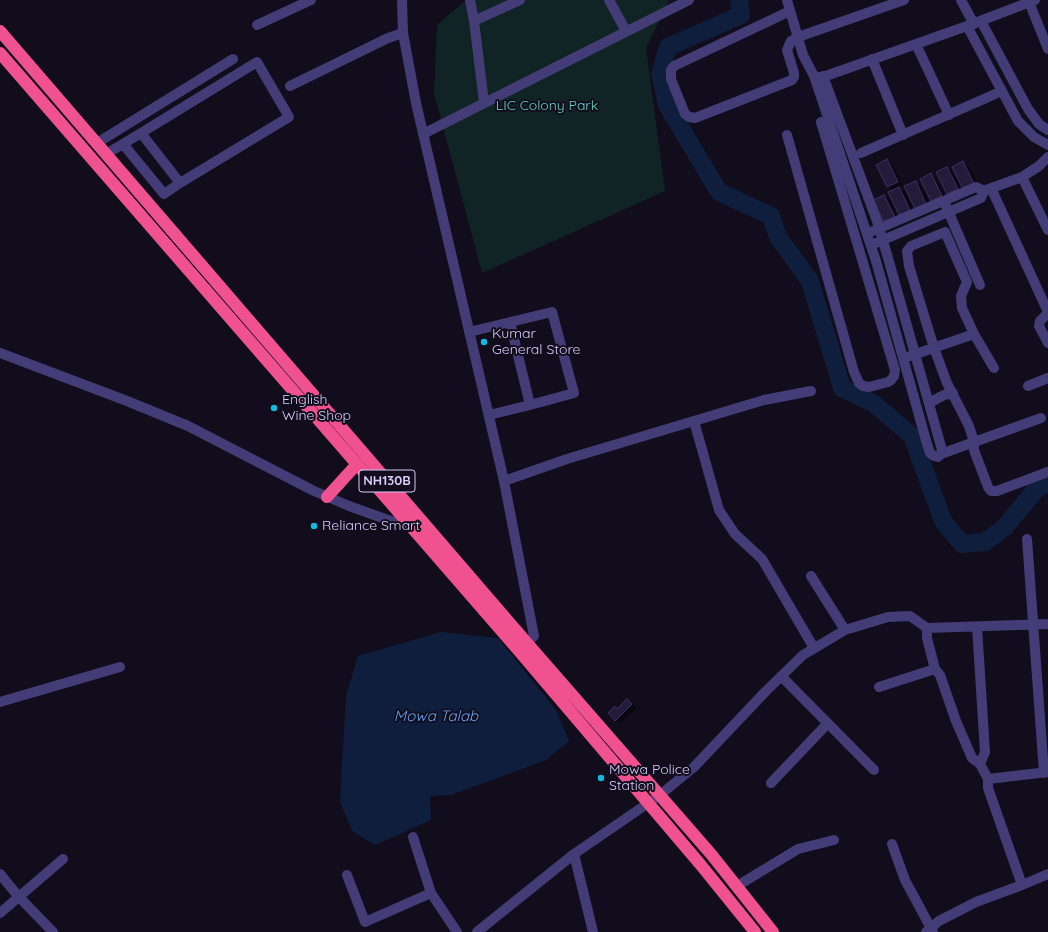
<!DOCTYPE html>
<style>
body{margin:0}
canvas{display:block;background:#110d1c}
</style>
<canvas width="1048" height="932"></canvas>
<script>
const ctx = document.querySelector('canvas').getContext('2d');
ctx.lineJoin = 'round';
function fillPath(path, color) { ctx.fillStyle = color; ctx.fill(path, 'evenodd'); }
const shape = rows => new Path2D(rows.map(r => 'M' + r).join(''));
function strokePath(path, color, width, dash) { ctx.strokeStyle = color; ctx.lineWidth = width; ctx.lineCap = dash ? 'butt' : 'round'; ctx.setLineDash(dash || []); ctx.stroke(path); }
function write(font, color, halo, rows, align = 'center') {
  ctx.font = font + ' Quicksand,sans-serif'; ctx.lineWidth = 4; ctx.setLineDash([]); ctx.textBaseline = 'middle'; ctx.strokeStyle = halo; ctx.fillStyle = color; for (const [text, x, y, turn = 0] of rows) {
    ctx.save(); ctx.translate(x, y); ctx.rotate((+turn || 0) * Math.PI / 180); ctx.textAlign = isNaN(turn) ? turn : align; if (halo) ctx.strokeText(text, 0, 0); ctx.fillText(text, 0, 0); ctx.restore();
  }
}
fillPath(shape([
 [466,0,669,0,646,48,665,191,482,273,434,93,437,25]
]), '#112425');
fillPath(shape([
 [441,632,498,638,556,710,569,741,546,760,451,795,430,796,431,820,375,845,352,831,340,802,346,696,358,656]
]), '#0f1e3d');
fillPath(shape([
 [887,160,892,164,903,185,898,187,905,191,916,213,906,218,894,191,887,186],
 [963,162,969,166,980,187,970,192],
 [947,168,952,171,963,192,947,194],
 [931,175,936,178,947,199,937,204],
 [915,182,921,186,932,207,922,211],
 [884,196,890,199,900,220,885,222],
 [627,700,637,708,621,723,616,720,615,708,618,709]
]), '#0007');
strokePath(shape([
 [739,0,741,15,668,47,660,74,667,105,719,192,771,216,778,237,810,281,842,388,873,403,912,436,943,521,962,544,985,542,1005,527,1037,488,1048,483]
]), '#0f1e3d', 18);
const building = shape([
 [887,159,898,182,887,187,876,165,887,159],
 [963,161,974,184,963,189,952,167,963,161],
 [947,167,958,189,947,194,936,172,947,167],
 [931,173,942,196,931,201,920,179,931,173],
 [916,181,926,204,915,209,904,186,916,181],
 [899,187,910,210,899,215,888,192,899,187],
 [884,195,895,217,884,222,873,200,884,195],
 [627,699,632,704,615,721,608,713,615,706,617,709,627,699]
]);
fillPath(building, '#241b3b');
strokePath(building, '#3e2f65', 1);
strokePath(shape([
 [402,0,403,33,416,103,504,481,534,636,522,648],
 [470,0,474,21],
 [609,0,626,31],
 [787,0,803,55,814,76,820,78,967,26,1035,0],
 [961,0,974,24],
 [1029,2,1048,49],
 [790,11,674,66,671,70,671,79,685,114,689,117,695,118,792,80,794,77,794,73,787,50,791,41,798,37,904,0],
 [981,21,1028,109,1039,124,1048,130],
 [257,25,311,0],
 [967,26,1018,121,1034,137,1048,145],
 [916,44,949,115],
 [872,59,903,135],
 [814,76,876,261,927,444,930,453,934,456,938,457,941,454,942,450,888,258,877,221,823,76],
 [290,86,388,38,403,33],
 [484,102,474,21,520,0],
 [423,134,689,0],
 [787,135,854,372,859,383,863,386,869,387,888,382,891,380,894,376,895,370,821,122],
 [97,143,233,59],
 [123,144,164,194,180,183],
 [861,153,1002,91],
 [106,154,123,144,257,62,289,117,180,183,141,133],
 [1022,177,1048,230],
 [991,188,1048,312],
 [986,190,1022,177,1039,166,1048,157],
 [946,206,980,285],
 [873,231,976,187,984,191,981,198,876,243],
 [1048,313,1040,321,1039,326,1048,343],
 [510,322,530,405],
 [469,332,552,312,574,393,530,405,489,415],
 [0,353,127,401,188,426,312,490,349,506,391,521,407,522],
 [910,356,974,334],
 [994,368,974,334,962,308,961,296,967,282,945,232,911,246,907,251,909,266,934,348,947,383,969,426,974,442,974,450,988,487,991,491,997,491,1048,472],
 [1028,386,1048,378],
 [929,403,944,395,953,393],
 [694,421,719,510,735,534,762,559,814,648],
 [941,454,1041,418],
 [504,481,567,459,764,400,811,391],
 [1027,539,1044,773],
 [811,576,845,630],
 [977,627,985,752,980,764],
 [927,628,927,638,935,669,940,675,956,721,972,758,980,764,988,779,988,788,1022,885],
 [781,676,874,770],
 [879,687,935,669],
 [0,702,120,667],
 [988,779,1048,772],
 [771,783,828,723],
 [413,837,431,893,457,932],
 [892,844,905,880,933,932],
 [574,854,593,932],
 [0,874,18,896,53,932],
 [347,875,365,922,431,893],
 [737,886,798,849,834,840],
 [0,913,63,859],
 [477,932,574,854,660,795,694,767,766,691,803,655,845,630,888,617,910,616,927,628,1048,624],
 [926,932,939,921,976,902,1022,885,1048,874]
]), '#433c77', 10);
strokePath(shape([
 [0,31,527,643,711,854,773,932],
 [0,53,519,651,700,864,755,932],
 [327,497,357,464]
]), '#f05290', 12);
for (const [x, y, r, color] of [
 [484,342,4,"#14b9df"],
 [274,408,4,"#14b9df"],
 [314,526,4,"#14b9df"],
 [601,778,4,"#14b9df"]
]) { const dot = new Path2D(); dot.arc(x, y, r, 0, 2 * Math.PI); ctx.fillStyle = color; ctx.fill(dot); strokePath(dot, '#110d1c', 1.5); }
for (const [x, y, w] of [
 [387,481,56]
]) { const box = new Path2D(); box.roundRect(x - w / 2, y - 11, w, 22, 3); ctx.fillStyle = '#110d1c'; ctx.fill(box); strokePath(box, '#d5ccfa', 1); }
write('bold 13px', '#d5ccfa', null, [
 ["NH130B",387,481]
]);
write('14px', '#60d3c0', '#110d1c', [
 ["LIC Colony Park",547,106]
]);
write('14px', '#d5ccfa', '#110d1c', [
 ["Kumar",492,334],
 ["General Store",492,350],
 ["English",282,400],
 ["Wine Shop",282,416],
 ["Reliance Smart",322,526],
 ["Mowa Police",609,770],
 ["Station",609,786]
], 'left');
write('italic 15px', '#63a3f1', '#110d1c', [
 ["Mowa Talab",436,716]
]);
</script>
